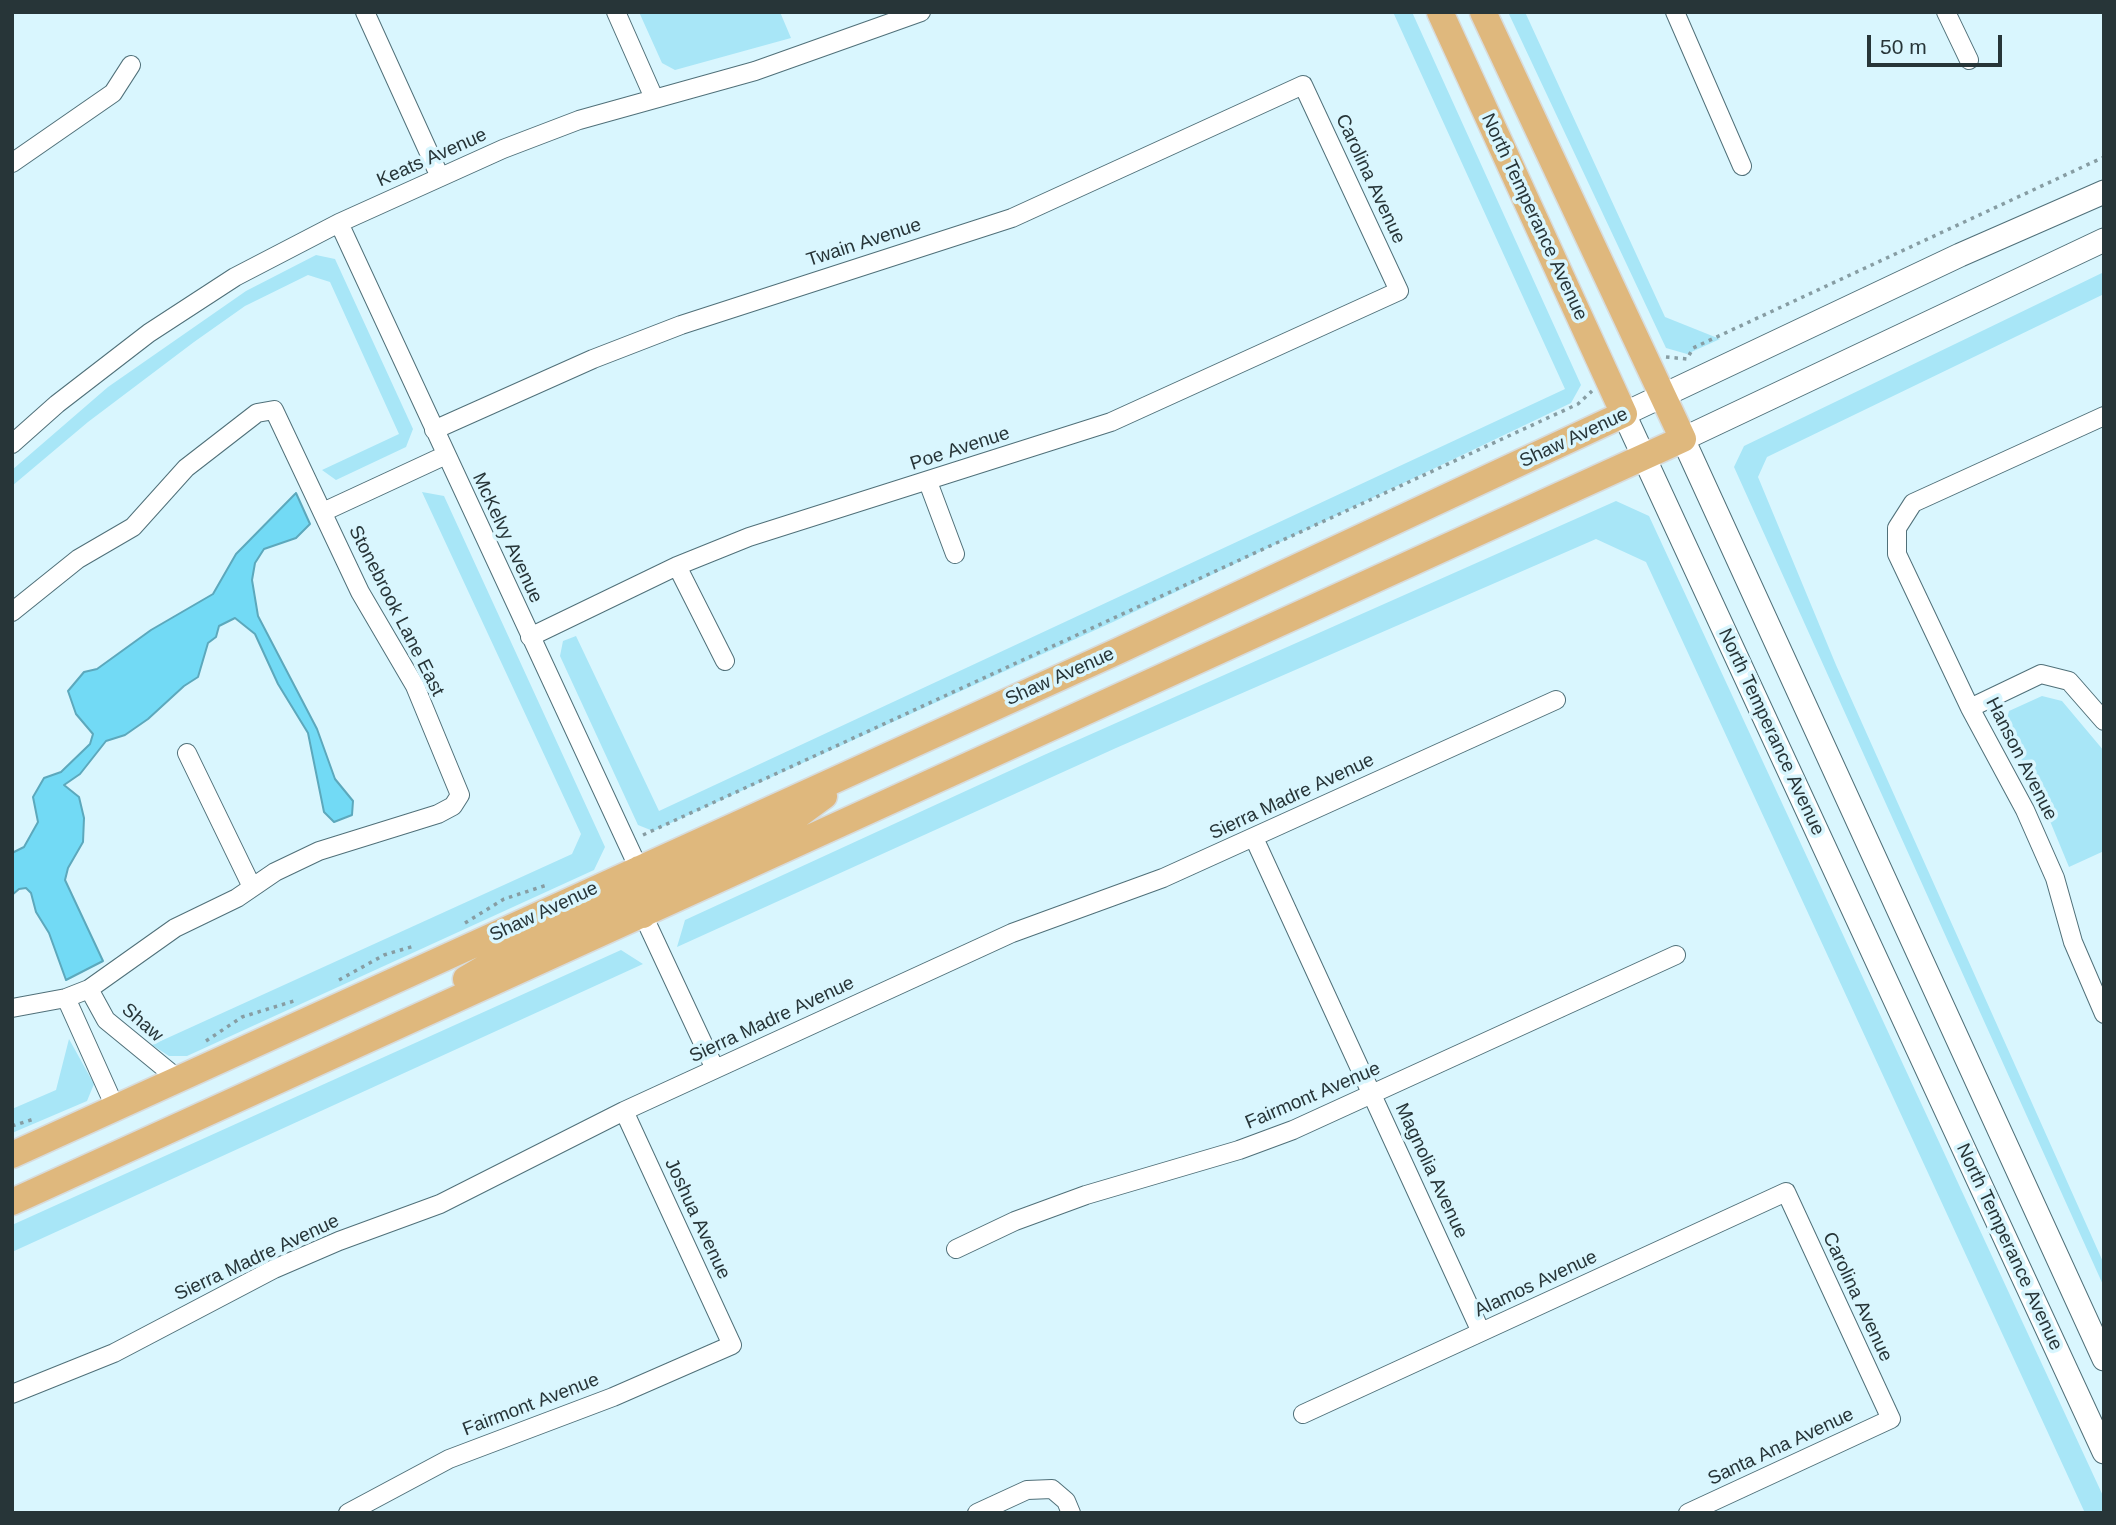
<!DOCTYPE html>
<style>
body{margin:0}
#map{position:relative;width:2116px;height:1525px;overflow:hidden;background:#d9f6fe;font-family:Arial,sans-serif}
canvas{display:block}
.frame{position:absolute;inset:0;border:14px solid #273538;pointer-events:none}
.scale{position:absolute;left:1867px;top:35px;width:135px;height:32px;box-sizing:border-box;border:4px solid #273538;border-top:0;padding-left:9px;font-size:21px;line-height:24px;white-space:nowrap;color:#273538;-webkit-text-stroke:5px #d9f6fe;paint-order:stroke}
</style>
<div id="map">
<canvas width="2116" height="1525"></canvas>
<div class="frame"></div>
<div class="scale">50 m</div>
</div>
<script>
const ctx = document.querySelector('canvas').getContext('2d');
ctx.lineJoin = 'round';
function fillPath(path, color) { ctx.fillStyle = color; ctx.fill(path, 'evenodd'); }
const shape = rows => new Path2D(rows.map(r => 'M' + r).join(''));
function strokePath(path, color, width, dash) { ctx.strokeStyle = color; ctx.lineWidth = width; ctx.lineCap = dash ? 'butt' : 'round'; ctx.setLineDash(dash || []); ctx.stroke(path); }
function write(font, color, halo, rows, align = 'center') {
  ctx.font = font + ' Arial,sans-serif'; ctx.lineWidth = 7; ctx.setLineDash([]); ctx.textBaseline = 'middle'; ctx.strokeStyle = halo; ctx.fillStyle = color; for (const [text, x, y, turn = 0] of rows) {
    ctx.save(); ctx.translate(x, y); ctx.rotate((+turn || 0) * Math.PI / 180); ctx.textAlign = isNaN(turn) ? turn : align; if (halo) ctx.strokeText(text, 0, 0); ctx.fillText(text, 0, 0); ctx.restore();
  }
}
fillPath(shape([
 [639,12,780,12,791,38,675,70,662,63],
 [1393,12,1412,12,1581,385,1571,403,1113,622,653,831,638,825,560,656,563,641,576,636,659,811,1565,389],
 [1508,12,1525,12,1665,317,1720,339,1687,354,1666,348],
 [316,255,335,259,413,429,406,447,336,480,322,470,399,434,330,282,308,275,245,306,194,342,88,422,12,486,12,470,108,387,246,291],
 [2104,272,2104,294,1767,457,1758,477,1836,665,2104,1264,2104,1287,1734,467,1744,446],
 [422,492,444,496,605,847,594,870,187,1056,169,1056,152,1045,572,854,581,834],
 [1616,501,1649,516,2104,1498,2104,1513,2085,1513,1646,562,1596,539,1116,748,677,947,685,920,1044,755],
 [2042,696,2062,701,2104,751,2104,851,2069,867,2038,792,2005,727,2009,711],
 [621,950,643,964,12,1252,12,1225],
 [69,1039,94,1084,87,1101,12,1133,12,1109,56,1090]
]), '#a8e6f7');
const water = shape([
 [296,493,310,524,296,538,264,549,255,563,252,580,258,616,317,729,335,779,353,801,352,815,334,822,324,812,308,733,278,684,255,634,235,618,219,626,216,637,208,643,198,677,184,686,148,719,125,735,106,741,80,774,64,785,79,797,84,818,83,842,68,868,65,880,103,961,66,980,49,933,36,912,31,893,26,888,19,889,12,895,12,853,24,847,38,822,33,797,44,778,61,772,90,744,93,734,76,714,68,691,84,672,97,669,151,630,213,594,236,554,296,493]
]);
fillPath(water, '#72daf5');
strokePath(water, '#5ca8bc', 2);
const minor = shape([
 [365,12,440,177],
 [616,12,654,98],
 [1675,12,1742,166],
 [1946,12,1969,60],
 [12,163,113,93,131,65],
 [339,223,639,869],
 [2104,416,1913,503,1897,528,1897,554,1970,708,2025,810,2055,878,2073,942,2104,1014],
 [434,430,593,359,681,325,1012,218,1303,85,1399,291,1111,422,749,537,677,566,530,637],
 [12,444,57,404,149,333,235,277,339,223,503,149,579,120,755,71,921,12],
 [928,482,955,554],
 [323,512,446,455],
 [677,566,725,661],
 [12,612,78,559,133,527,186,468,257,413,274,410,360,592,415,686,460,795,453,806,438,814,319,851,275,872,237,898,175,928,89,989,66,998,12,1008],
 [1970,708,2041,674,2069,681,2104,721],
 [187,753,252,887],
 [1254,838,1481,1332],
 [643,915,715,1069],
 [89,989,106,1020,178,1079],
 [66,998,115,1107],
 [956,1249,1015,1221,1086,1195,1239,1150,1293,1130,1676,955],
 [12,1394,114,1353,274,1269,339,1241,440,1204,624,1111,1012,933,1163,878,1556,700],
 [1303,1414,1786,1192,1891,1419,1688,1513],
 [348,1513,449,1459,613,1397,732,1345,624,1111],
 [977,1513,1027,1490,1052,1489,1066,1501,1071,1513]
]);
const secondary = shape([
 [2104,192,1960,255,1624,414,2104,1452],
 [2104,240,1683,439,2104,1359]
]);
const primary = shape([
 [643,915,650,896,667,879,786,824,824,796],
 [466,979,505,956,624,900,638,887,641,879,639,869],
 [12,1155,1118,651,1624,414,1440,12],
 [12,1202,1683,439,1483,12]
]);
strokePath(minor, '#507079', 20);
strokePath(secondary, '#507079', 25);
strokePath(primary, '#d8dbdb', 29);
strokePath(shape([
 [1666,357,1687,359,1693,348,2104,157],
 [643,835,1578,404,1592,391],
 [465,923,504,899,547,885],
 [339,980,384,955,414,946],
 [206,1041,242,1017,294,1001],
 [12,1126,34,1119]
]), '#879da3', 3.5, [3.5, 5]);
strokePath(minor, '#fff', 18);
strokePath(secondary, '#fff', 23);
strokePath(primary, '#dfb87d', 26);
write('19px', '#273538', '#d9f6fe', [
 ["Keats Avenue",432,158,-24],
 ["Carolina Avenue",1370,179,65],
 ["North Temperance Avenue",1534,217,65],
 ["Twain Avenue",864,243,-18],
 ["Shaw Avenue",1574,438,-25],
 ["Poe Avenue",960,449,-18],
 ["McKelvy Avenue",507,538,65],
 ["Stonebrook Lane East",396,611,63],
 ["Shaw Avenue",1060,677,-24],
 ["North Temperance Avenue",1771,732,65],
 ["Hanson Avenue",2021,759,63],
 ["Sierra Madre Avenue",1292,797,-25],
 ["Shaw Avenue",544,912,-25],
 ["Sierra Madre Avenue",772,1020,-25],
 ["Shaw",142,1023,41],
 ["Fairmont Avenue",1313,1096,-23],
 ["Magnolia Avenue",1431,1171,65],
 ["Joshua Avenue",697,1219,65],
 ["North Temperance Avenue",2009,1247,65],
 ["Sierra Madre Avenue",257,1258,-25],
 ["Alamos Avenue",1536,1284,-25],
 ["Carolina Avenue",1857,1297,65],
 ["Fairmont Avenue",531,1405,-21],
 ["Santa Ana Avenue",1781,1447,-25]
]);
</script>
